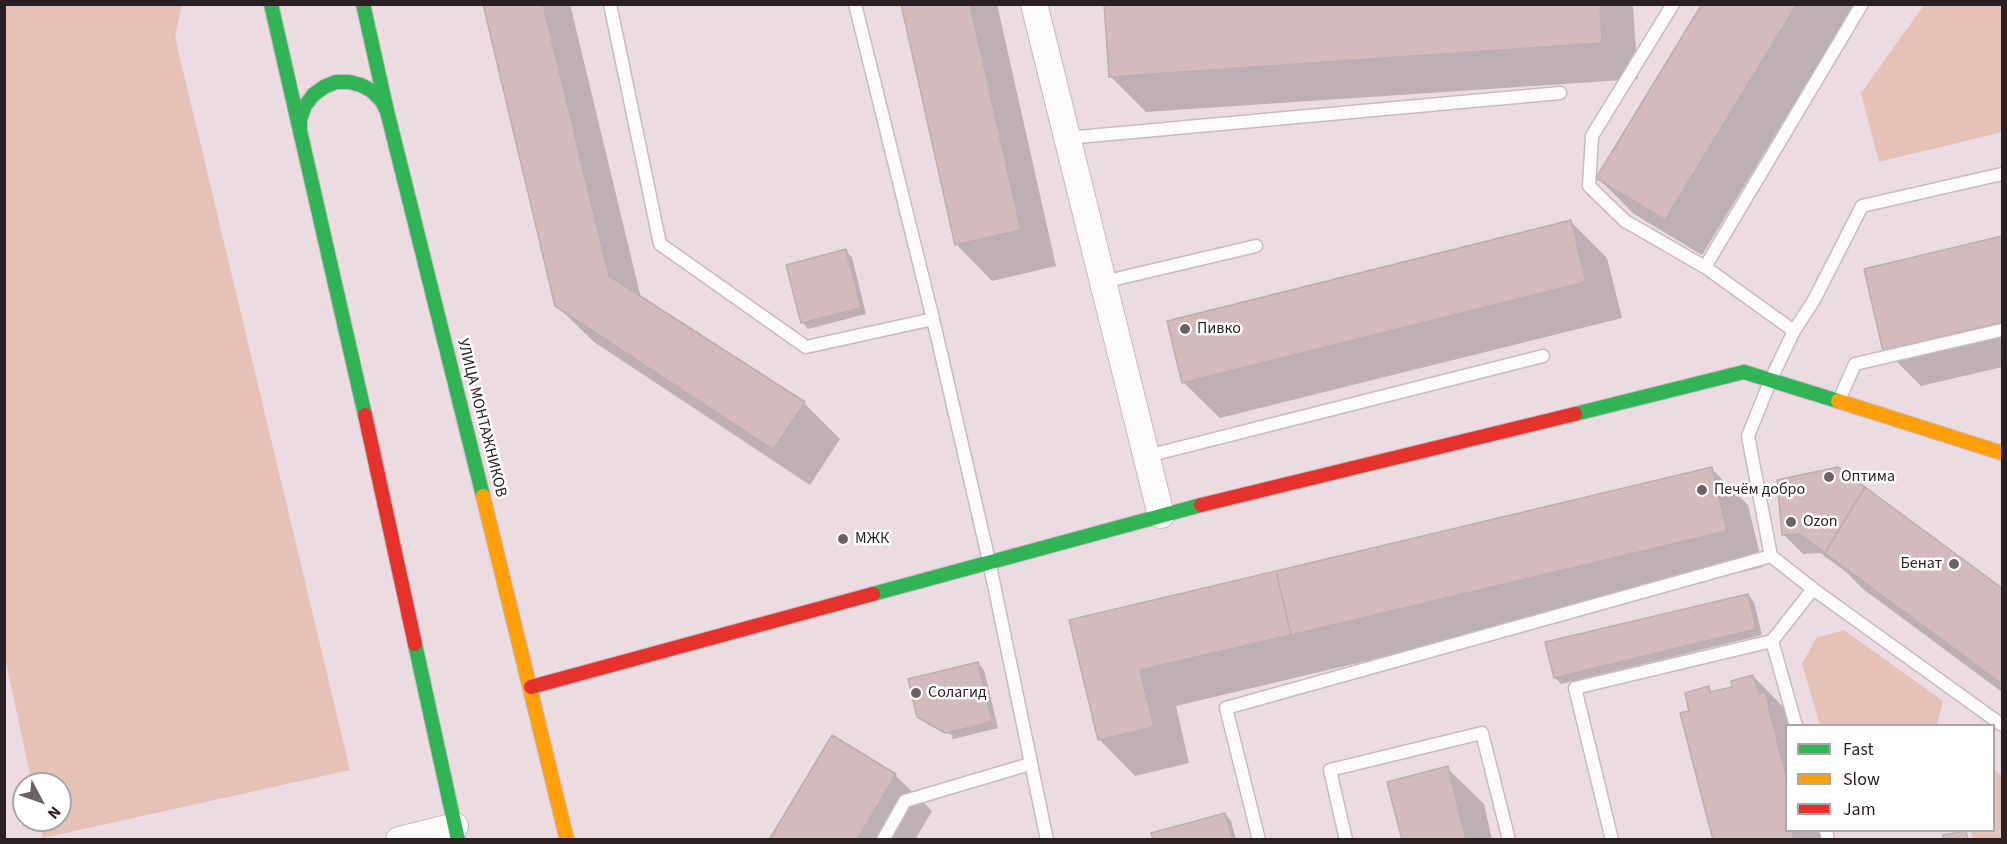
<!DOCTYPE html>
<meta charset="utf-8">
<style>
body{margin:0}
#map{position:relative;width:2007px;height:844px;overflow:hidden;background:#ecdce2;font-family:"Source Sans 3",sans-serif}
canvas{display:block}
.frame{position:absolute;inset:0;border:6px solid #2a1f23;pointer-events:none}
.legend{position:absolute;left:1785px;top:724px;width:210px;height:108px;box-sizing:border-box;background:#fff;border:2px solid #aaa5a7;margin:0;padding:8px 10px;list-style:none;font-size:18px;color:#2a1f23}
.legend li{display:flex;align-items:center;gap:12px;height:30px}
.legend b{width:30px;border:2px solid #aaa5a7}
.north{position:absolute;left:12px;top:772px;width:60px;height:60px;box-sizing:border-box;background:#fff;border:2px solid #aaa5a7;border-radius:50%;rotate:131deg;font-size:16px;font-weight:700;line-height:24px;text-align:center;color:#2a1f23}
.north::after{content:'';display:block;margin:auto;width:21px;height:27px;background:#6e6166;clip-path:polygon(50% 0,100% 100%,50% 72%,0 100%)}
</style>
<div id="map">
<canvas width="2007" height="844"></canvas>
<div class="frame"></div>
<ul class="legend">
<li><b style="height:8px;background:#30b455"></b>Fast</li>
<li><b style="height:8px;background:#ff9f0a"></b>Slow</li>
<li><b style="height:8px;background:#e5322d"></b>Jam</li>
</ul>
<div class="north">N</div>
</div>
<script>
const ctx = document.querySelector('canvas').getContext('2d');
ctx.lineJoin = 'round';
function fillPath(path, color) { ctx.fillStyle = color; ctx.fill(path, 'evenodd'); }
const shape = rows => new Path2D(rows.map(r => 'M' + r).join(''));
function strokePath(path, color, width, dash) { ctx.strokeStyle = color; ctx.lineWidth = width; ctx.lineCap = dash ? 'butt' : 'round'; ctx.setLineDash(dash || []); ctx.stroke(path); }
function write(font, color, halo, rows, align = 'center') {
  ctx.font = font + ' "Source Sans 3",sans-serif'; ctx.lineWidth = 5; ctx.setLineDash([]); ctx.textBaseline = 'middle'; ctx.strokeStyle = halo; ctx.fillStyle = color; for (const [text, x, y, turn = 0] of rows) {
    ctx.save(); ctx.translate(x, y); ctx.rotate((+turn || 0) * Math.PI / 180); ctx.textAlign = isNaN(turn) ? turn : align; if (halo) ctx.strokeText(text, 0, 0); ctx.fillText(text, 0, 0); ctx.restore();
  }
}
fillPath(shape([
 [4,5,182,5,175,37,350,770,43,838,40,820,60,820,60,784,32,784,4,653],
 [1924,5,2002,5,2002,132,1879,162,1861,93],
 [1844,630,1943,701,1937,725,1820,725,1802,664,1816,638],
 [1994,769,2002,776,2002,839,1973,839,1971,831,1994,830]
]), '#e4c2b7');
fillPath(shape([
 [484,4,570,4,641,298,804,403,840,439,810,485,594,342,557,306],
 [902,4,997,4,1056,266,992,281,956,244],
 [1105,4,1630,4,1633,7,1638,79,1146,112,1110,76],
 [1704,4,1855,4,1702,255,1634,214,1598,178],
 [1571,222,1607,258,1622,318,1220,418,1183,382],
 [2002,237,2002,367,1921,386,1885,350,1866,270],
 [846,251,852,257,866,314,808,329,802,322],
 [1711,468,1748,505,1763,567,1176,706,1189,763,1135,776,1099,739,1071,621],
 [1838,469,2002,590,2002,692,1863,589,1846,572,1820,553,1803,554,1783,534],
 [1748,595,1754,602,1762,635,1561,684,1555,678],
 [978,663,984,670,998,728,953,739,951,738,953,736,919,716],
 [1753,676,1789,713,1796,726,1786,726,1786,830,1826,830,1829,840,1714,840,1691,712,1708,688,1713,693,1734,688],
 [833,737,895,775,932,811,915,840,771,840],
 [1447,768,1484,804,1492,840,1403,840],
 [1225,814,1231,821,1236,840,1154,840]
]), '#0003');
const building = shape([
 [483,4,543,4,609,276,805,402,773,450,555,306,483,4],
 [901,4,970,4,1021,230,955,245,901,4],
 [1104,4,1600,4,1602,43,1109,77,1104,4],
 [1702,4,1797,4,1665,220,1596,178,1702,4],
 [1571,220,1586,282,1182,383,1167,321,1571,220],
 [2002,236,2002,322,1883,351,1864,269,2002,236],
 [846,249,861,308,801,323,786,265,846,249],
 [1712,467,1727,531,1291,635,1276,571,1712,467],
 [1838,467,1865,487,1825,553,1799,534,1782,535,1777,480,1838,467],
 [1865,487,2002,588,2002,684,1825,553,1865,487],
 [1276,571,1291,635,1140,670,1154,727,1098,740,1069,620,1276,571],
 [1748,594,1756,629,1554,678,1545,642,1748,594],
 [978,662,992,722,945,733,917,717,908,679,978,662],
 [1753,675,1759,694,1765,692,1786,776,1786,830,1792,830,1794,840,1713,840,1680,713,1689,711,1685,693,1709,686,1710,692,1732,687,1731,681,1753,675],
 [832,735,896,774,857,840,769,840,832,735],
 [1448,766,1466,840,1402,840,1387,782,1448,766],
 [1225,813,1233,840,1153,840,1151,833,1225,813],
 [1966,831,1968,840,1944,840,1943,835,1966,831]
]);
fillPath(building, '#d3babd');
strokePath(building, '#baaeb0', 1.5);
const lane = shape([
 [610,4,660,244,806,347,933,319,989,561,1047,840],
 [855,4,933,319],
 [1673,4,1592,136,1589,186,1625,221,1705,267,1794,331],
 [1067,138,1560,93],
 [1705,267,1862,4],
 [1103,282,1256,246],
 [1839,400,1855,364,2002,330],
 [1147,456,1543,356],
 [1813,589,2002,725],
 [1772,641,1796,726],
 [1826,830,1828,840],
 [883,840,905,801,1030,764],
 [1259,840,1226,708,1771,556],
 [1346,840,1330,770,1482,733,1509,840],
 [1612,840,1575,688,1772,641,1813,589,1771,556,1748,436,1771,379,1794,331,1814,300,1862,206,2002,174]
]);
const street = shape([
 [1034,4,1161,515],
 [399,840,455,826]
]);
const fast = shape([
 [271,4,365,415],
 [363,4,387,111,483,496],
 [300,132,300,119,305,106,313,95,324,87,336,82,349,82,361,85,372,91,381,100,387,111],
 [1575,414,1744,372,1838,401],
 [873,594,1201,505],
 [415,644,458,840]
]);
const slow = shape([
 [1838,401,2002,453],
 [483,496,567,840]
]);
const jam = shape([
 [365,415,415,644],
 [1201,505,1575,414],
 [531,687,873,594]
]);
strokePath(lane, '#c7bbbf', 15);
strokePath(street, '#c7bbbf', 28);
strokePath(fast, '#c7bbbf', 16);
strokePath(slow, '#c7bbbf', 16);
strokePath(jam, '#c7bbbf', 16);
strokePath(lane, '#fcfafb', 12);
strokePath(street, '#fcfafb', 26);
strokePath(fast, '#30b455', 14);
strokePath(slow, '#ff9f0a', 14);
strokePath(jam, '#e5322d', 14);
for (const [x, y, r, color] of [
 [1185,329,6,"#6e6166"],
 [1829,477,6,"#6e6166"],
 [1702,490,6,"#6e6166"],
 [1791,522,6,"#6e6166"],
 [843,539,6,"#6e6166"],
 [1954,564,6,"#6e6166"],
 [916,693,6,"#6e6166"]
]) { const dot = new Path2D(); dot.arc(x, y, r, 0, 2 * Math.PI); ctx.fillStyle = color; ctx.fill(dot); strokePath(dot, '#fff', 2); }
write('16px', '#2a1f23', '#fff', [
 ["Пивко",1197,329],
 ["Оптима",1841,477],
 ["Печём добро",1714,490],
 ["Ozon",1803,522],
 ["МЖК",855,539],
 ["Бенат",1942,564,"right"],
 ["Солагид",928,693]
], 'left');
write('16px', '#2a1f23', '#fff', [
 ["УЛИЦА МОНТАЖНИКОВ",481,418,76]
]);
</script>
